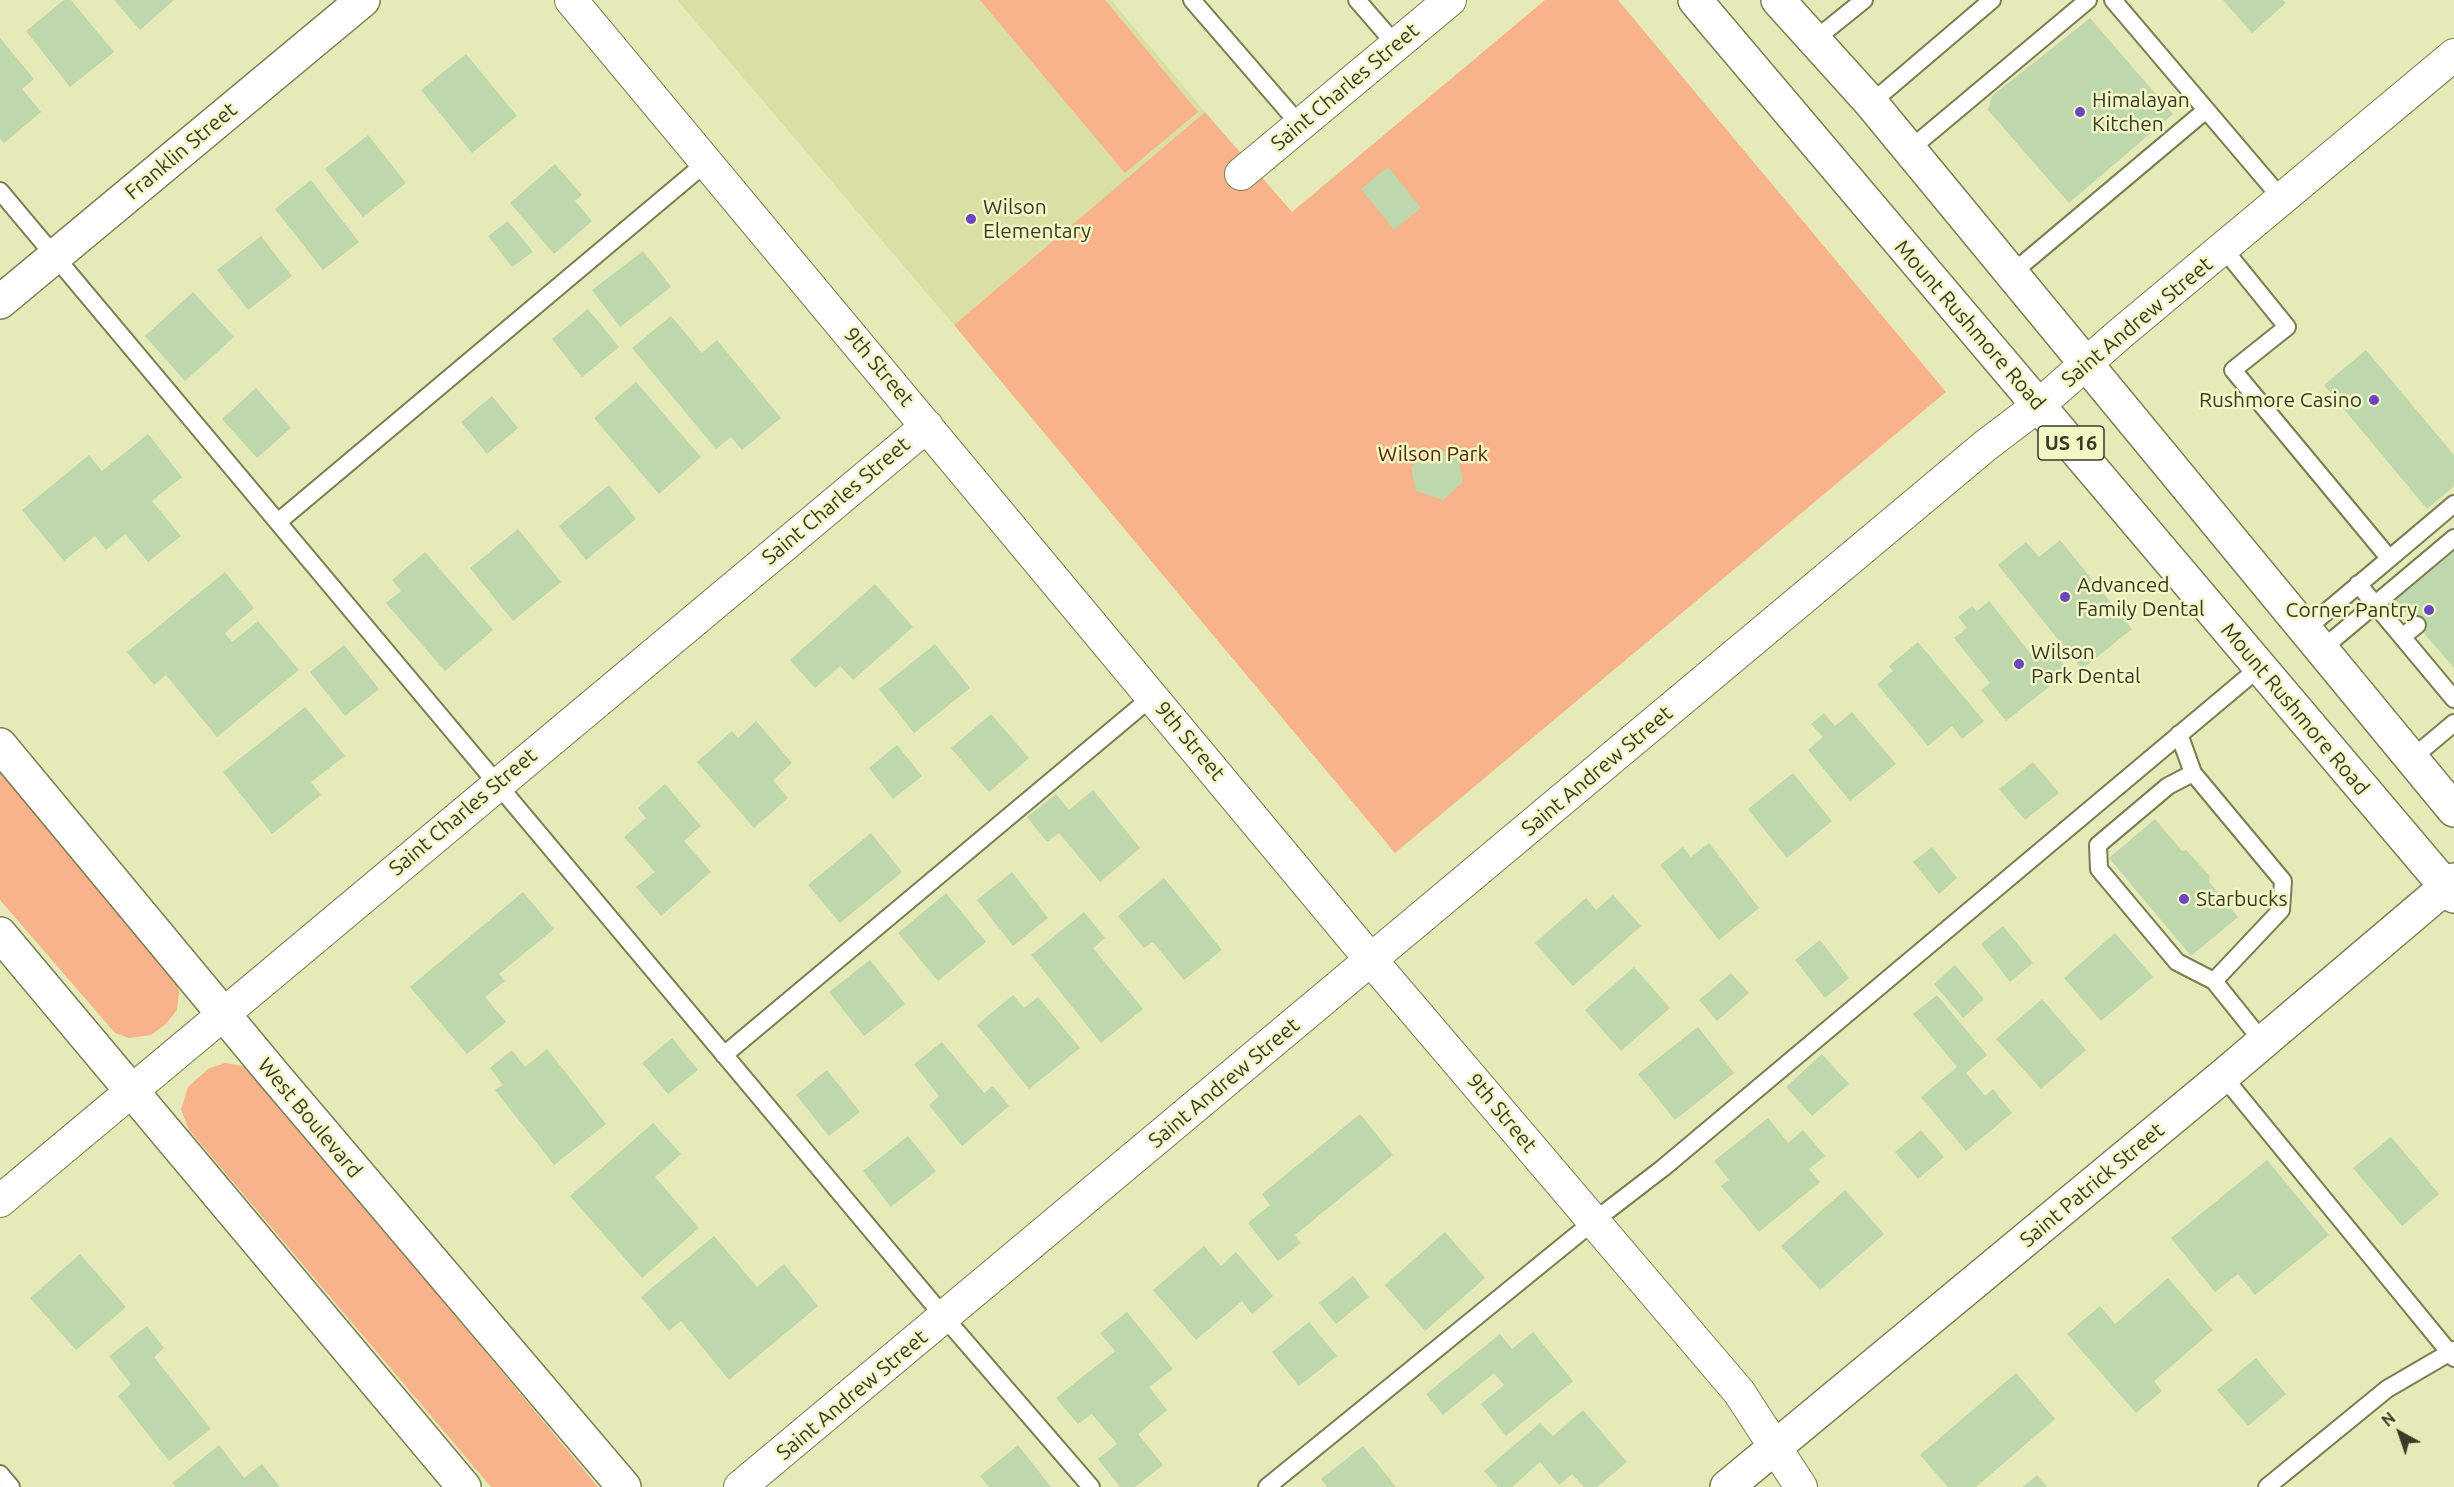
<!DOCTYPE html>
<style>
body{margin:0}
#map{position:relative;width:2454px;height:1487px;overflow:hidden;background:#e5eab8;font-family:Ubuntu,sans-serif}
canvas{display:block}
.north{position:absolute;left:2370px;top:1403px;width:60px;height:60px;-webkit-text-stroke:4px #f2f7c5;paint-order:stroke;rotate:320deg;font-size:16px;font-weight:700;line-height:24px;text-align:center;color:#393b27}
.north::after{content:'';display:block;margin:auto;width:21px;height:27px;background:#393b27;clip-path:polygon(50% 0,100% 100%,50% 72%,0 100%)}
</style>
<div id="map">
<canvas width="2454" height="1487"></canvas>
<div class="north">N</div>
</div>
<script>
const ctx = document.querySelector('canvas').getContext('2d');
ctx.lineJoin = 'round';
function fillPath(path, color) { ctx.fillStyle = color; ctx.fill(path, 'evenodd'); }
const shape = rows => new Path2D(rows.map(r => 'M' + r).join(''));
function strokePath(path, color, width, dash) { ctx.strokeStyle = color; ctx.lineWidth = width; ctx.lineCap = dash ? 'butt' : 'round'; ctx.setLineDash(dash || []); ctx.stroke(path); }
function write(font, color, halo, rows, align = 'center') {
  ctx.font = font + ' Ubuntu,sans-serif'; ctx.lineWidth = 5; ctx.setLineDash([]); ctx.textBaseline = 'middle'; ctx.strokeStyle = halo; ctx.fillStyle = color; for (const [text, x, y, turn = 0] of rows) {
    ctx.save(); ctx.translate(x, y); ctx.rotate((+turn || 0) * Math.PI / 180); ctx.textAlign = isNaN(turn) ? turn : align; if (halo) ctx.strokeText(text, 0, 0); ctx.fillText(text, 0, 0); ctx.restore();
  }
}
fillPath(shape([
 [677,0,1111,0,1205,112,954,325]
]), '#d9dfa5');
fillPath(shape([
 [980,0,1105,0,1198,112,1125,173],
 [1545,0,1618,0,1946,392,1395,853,954,325,1205,112,1292,212],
 [0,771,177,983,179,992,177,1010,166,1024,151,1035,129,1038,115,1033,0,900],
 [225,1063,243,1066,251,1071,598,1487,491,1487,189,1130,181,1110,188,1087,208,1069]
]), '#f8b38a');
fillPath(shape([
 [64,0,71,0,114,52,70,87,26,31],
 [114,0,174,0,140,30],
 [2223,0,2283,0,2286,3,2252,33],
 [2090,18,2173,114,2069,203,1988,110,1992,96],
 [0,38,34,79,22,89,41,112,4,143,0,139],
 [466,54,517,116,472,153,421,90],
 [368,135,406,183,363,217,325,169],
 [555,164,582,195,575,201,592,221,554,254,510,203],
 [1388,167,1421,208,1394,230,1361,189],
 [311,180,359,242,323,270,275,209],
 [508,221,533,252,512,267,488,236],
 [261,236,292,276,248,310,217,270],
 [643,251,671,287,620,327,592,290],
 [193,292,234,337,185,381,145,336],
 [588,309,619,347,582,377,552,339],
 [671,316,702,353,717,340,781,418,742,450,731,437,716,449,632,348],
 [2366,350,2454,455,2454,486,2427,509,2324,385],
 [636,382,701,457,659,494,594,418],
 [256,388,291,428,257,458,222,419],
 [492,396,518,428,487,454,461,422],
 [148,434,182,477,152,501,181,536,148,562,125,534,106,550,95,536,64,561,22,510,89,455,102,471],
 [1432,449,1458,454,1463,482,1443,500,1416,491,1411,467],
 [609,485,636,519,586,560,559,526],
 [518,529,561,582,513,621,470,568],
 [2060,540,2132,629,2082,669,1998,565,2026,542,2039,557],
 [2454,541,2454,668,2391,595],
 [425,552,493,630,445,671,386,603,401,591,392,580],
 [225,572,254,608,225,633,232,642,258,621,299,670,217,737,166,675,154,685,127,652],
 [875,584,913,627,853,680,840,666,815,688,790,660],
 [1989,601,2033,657,2048,645,2069,671,2006,721,1981,690,1990,683,1954,638,1967,628,1958,617,1972,606,1977,611],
 [1918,642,1984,721,1962,739,1952,726,1928,746,1877,684,1893,671,1889,666],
 [935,644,970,688,914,733,879,689],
 [344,645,379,689,345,716,310,672],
 [305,707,345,756,311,782,321,795,272,834,223,772],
 [1852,712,1896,764,1850,801,1808,750,1823,737,1811,724,1824,713,1835,726],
 [991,714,1029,758,989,792,951,748],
 [756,721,792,763,773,780,788,798,754,828,697,762,732,731,738,738],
 [897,745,922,776,893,799,869,768],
 [2033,762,2059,793,2025,820,1999,789],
 [1793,773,1832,821,1787,858,1748,809],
 [665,784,701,826,684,841,711,872,661,916,636,887,655,872,624,837,646,818,638,808],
 [1093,790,1140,848,1100,882,1059,833,1047,842,1027,817,1056,794,1069,810],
 [2155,819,2182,851,2186,850,2210,876,2209,882,2238,917,2191,956,2109,858],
 [871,833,902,872,840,923,808,885],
 [1709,843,1759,908,1719,940,1660,865,1683,847,1691,857],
 [1932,847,1957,878,1939,894,1913,862],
 [1012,872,1048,918,1013,946,977,900],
 [1164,878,1222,950,1184,980,1153,942,1144,948,1118,916],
 [523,892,554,929,499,974,505,981,485,997,506,1022,467,1054,410,987],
 [946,893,986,942,938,981,898,933],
 [1613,895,1641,926,1573,986,1535,943,1586,898,1596,910],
 [1084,912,1105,938,1093,948,1143,1009,1101,1043,1031,955],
 [2003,926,2033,963,2010,982,1981,944],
 [2115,933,2153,977,2101,1021,2064,978],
 [1820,940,1849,978,1825,998,1795,960],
 [870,960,905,1004,864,1036,829,992],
 [1955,965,1984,999,1963,1018,1934,984],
 [1634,967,1670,1008,1621,1051,1585,1010],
 [1731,973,1749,993,1717,1021,1699,1000],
 [1013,995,1024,1008,1038,997,1080,1048,1029,1089,977,1025],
 [1937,995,1987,1055,1966,1073,1985,1096,1993,1089,2012,1113,1966,1151,1921,1097,1957,1067,1913,1014],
 [2042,999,2086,1050,2041,1089,1996,1039],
 [1698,1027,1734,1073,1675,1120,1638,1074],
 [672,1038,698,1070,668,1094,642,1063],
 [942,1042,984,1093,993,1086,1009,1106,962,1146,929,1105,939,1096,914,1064],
 [547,1049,606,1124,554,1165,495,1090,503,1085,490,1068,512,1050,525,1067],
 [1822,1054,1849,1084,1812,1116,1786,1087],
 [827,1070,860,1112,829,1136,796,1095],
 [1360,1114,1393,1155,1295,1235,1301,1243,1278,1261,1248,1223,1270,1205,1262,1194],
 [1768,1118,1788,1143,1803,1130,1825,1156,1809,1169,1820,1182,1759,1232,1721,1186,1729,1180,1714,1161],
 [653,1123,681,1154,655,1177,699,1228,642,1278,570,1196],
 [1921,1130,1944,1157,1918,1179,1895,1152],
 [908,1136,936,1171,891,1207,863,1171],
 [2391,1137,2439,1194,2402,1226,2353,1168],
 [2267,1160,2329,1235,2255,1295,2238,1274,2215,1292,2171,1238],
 [1845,1190,1884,1234,1820,1290,1781,1246],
 [1445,1232,1485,1278,1425,1331,1385,1285],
 [714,1236,757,1287,784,1264,818,1306,729,1380,681,1321,669,1331,641,1297],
 [1204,1246,1221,1266,1236,1252,1273,1296,1252,1314,1242,1301,1196,1340,1153,1290],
 [80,1254,126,1307,76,1350,30,1298],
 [1353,1276,1369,1297,1336,1324,1319,1303],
 [2168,1278,2213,1330,2154,1381,2162,1391,2136,1413,2067,1334,2100,1306,2115,1324],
 [1127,1312,1173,1369,1149,1387,1167,1410,1138,1434,1163,1465,1135,1487,1120,1487,1098,1459,1117,1444,1092,1414,1078,1424,1056,1398,1115,1351,1100,1333],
 [1309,1322,1337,1356,1299,1386,1272,1352],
 [147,1326,164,1348,154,1357,211,1429,169,1461,118,1396,131,1384,109,1356],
 [1533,1332,1573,1381,1506,1436,1481,1404,1504,1385,1494,1373,1443,1415,1426,1394,1500,1334,1512,1349],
 [2256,1358,2286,1394,2248,1426,2217,1390],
 [2016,1373,2055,1419,1976,1487,1948,1487,1920,1455],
 [1583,1410,1627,1462,1597,1487,1584,1487,1572,1474,1559,1485,1540,1462,1512,1487,1498,1487,1484,1471,1540,1423,1553,1436],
 [219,1445,244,1478,262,1464,280,1487,175,1487,172,1483],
 [1018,1445,1051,1487,989,1487,980,1476],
 [1363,1446,1396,1487,1327,1487,1321,1479],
 [2037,1475,2047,1487,2023,1487]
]), '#bed7ac');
const lane = shape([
 [1192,0,1300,125],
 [1357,0,1396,45],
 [2113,0,2282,199],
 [1813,41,1864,0],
 [1871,103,1992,0],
 [1909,150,2088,0],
 [0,191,945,1318,1091,1487],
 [2223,248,2287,327,2233,370,2389,558],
 [2011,274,2206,110],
 [278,522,708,161],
 [2358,584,2454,699],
 [2306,629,2454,504],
 [2402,637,2417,625],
 [2322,649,2454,538],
 [2179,734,2193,773,2283,881,2281,910,2214,981,2263,1042],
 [2411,759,2454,723],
 [2193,773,2168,786,2098,845,2099,869,2177,962,2214,981],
 [724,1055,1153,696],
 [2223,1076,2454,1358],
 [0,1474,11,1487],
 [1267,1487,1594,1221,1663,1168,2260,667],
 [2267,1487,2387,1389,2454,1350]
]);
const street = shape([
 [571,0,1371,960,1739,1392,1801,1487],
 [1241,174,1450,0],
 [0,1201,927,426],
 [740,1487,1985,446,2039,405,2121,333,2454,55]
]);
const secondary = shape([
 [0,302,363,0],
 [0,745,274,1075,624,1487],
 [0,934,464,1487],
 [1727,1487,2223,1076,2454,880]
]);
const highway = shape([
 [1695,0,2454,896],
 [1778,0,1871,103,2454,810]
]);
strokePath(lane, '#7a7e50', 20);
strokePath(street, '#7a7e50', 34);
strokePath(secondary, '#7a7e50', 36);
strokePath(highway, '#7a7e50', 36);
strokePath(lane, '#fff', 16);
strokePath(street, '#fff', 32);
strokePath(secondary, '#fff', 33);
strokePath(highway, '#fff', 33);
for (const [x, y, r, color] of [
 [2080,112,6,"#6945be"],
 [971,219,6,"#6945be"],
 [2374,400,6,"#6945be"],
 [2065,597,6,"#6945be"],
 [2429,610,6,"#6945be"],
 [2019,664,6,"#6945be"],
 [2184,899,6,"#6945be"]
]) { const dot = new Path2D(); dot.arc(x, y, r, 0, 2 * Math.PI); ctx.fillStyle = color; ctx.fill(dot); strokePath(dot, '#f2f7c5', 2); }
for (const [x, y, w] of [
 [2071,443,66]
]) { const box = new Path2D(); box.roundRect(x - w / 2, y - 17, w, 34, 4.5); ctx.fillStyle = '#f2f7c5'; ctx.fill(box); strokePath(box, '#393b27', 1.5); }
write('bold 20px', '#393b27', null, [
 ["US 16",2071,443]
]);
write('21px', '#393b27', '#f2f7c5', [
 ["Saint Charles Street",1345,87,-40],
 ["Franklin Street",181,151,-40],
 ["Saint Andrew Street",2137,322,-40],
 ["Mount Rushmore Road",1970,325,49],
 ["9th Street",879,367,50],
 ["Saint Charles Street",836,501,-40],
 ["Mount Rushmore Road",2295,709,50],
 ["9th Street",1190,741,50],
 ["Saint Andrew Street",1597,771,-40],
 ["Saint Charles Street",463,812,-40],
 ["Saint Andrew Street",1224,1083,-40],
 ["9th Street",1502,1113,50],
 ["West Boulevard",310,1118,50],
 ["Saint Patrick Street",2092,1185,-40],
 ["Saint Andrew Street",852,1395,-40]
]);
write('21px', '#393b27', '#f2f7c5', [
 ["Himalayan",2092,100],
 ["Kitchen",2092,124],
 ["Wilson",983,207],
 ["Elementary",983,231],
 ["Rushmore Casino",2362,400,"right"],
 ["Advanced",2077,585],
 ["Family Dental",2077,609],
 ["Corner Pantry",2417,610,"right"],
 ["Wilson",2031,652],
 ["Park Dental",2031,676],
 ["Starbucks",2196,899]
], 'left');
write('21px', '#572702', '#f2f7c5', [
 ["Wilson Park",1433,454]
]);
</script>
